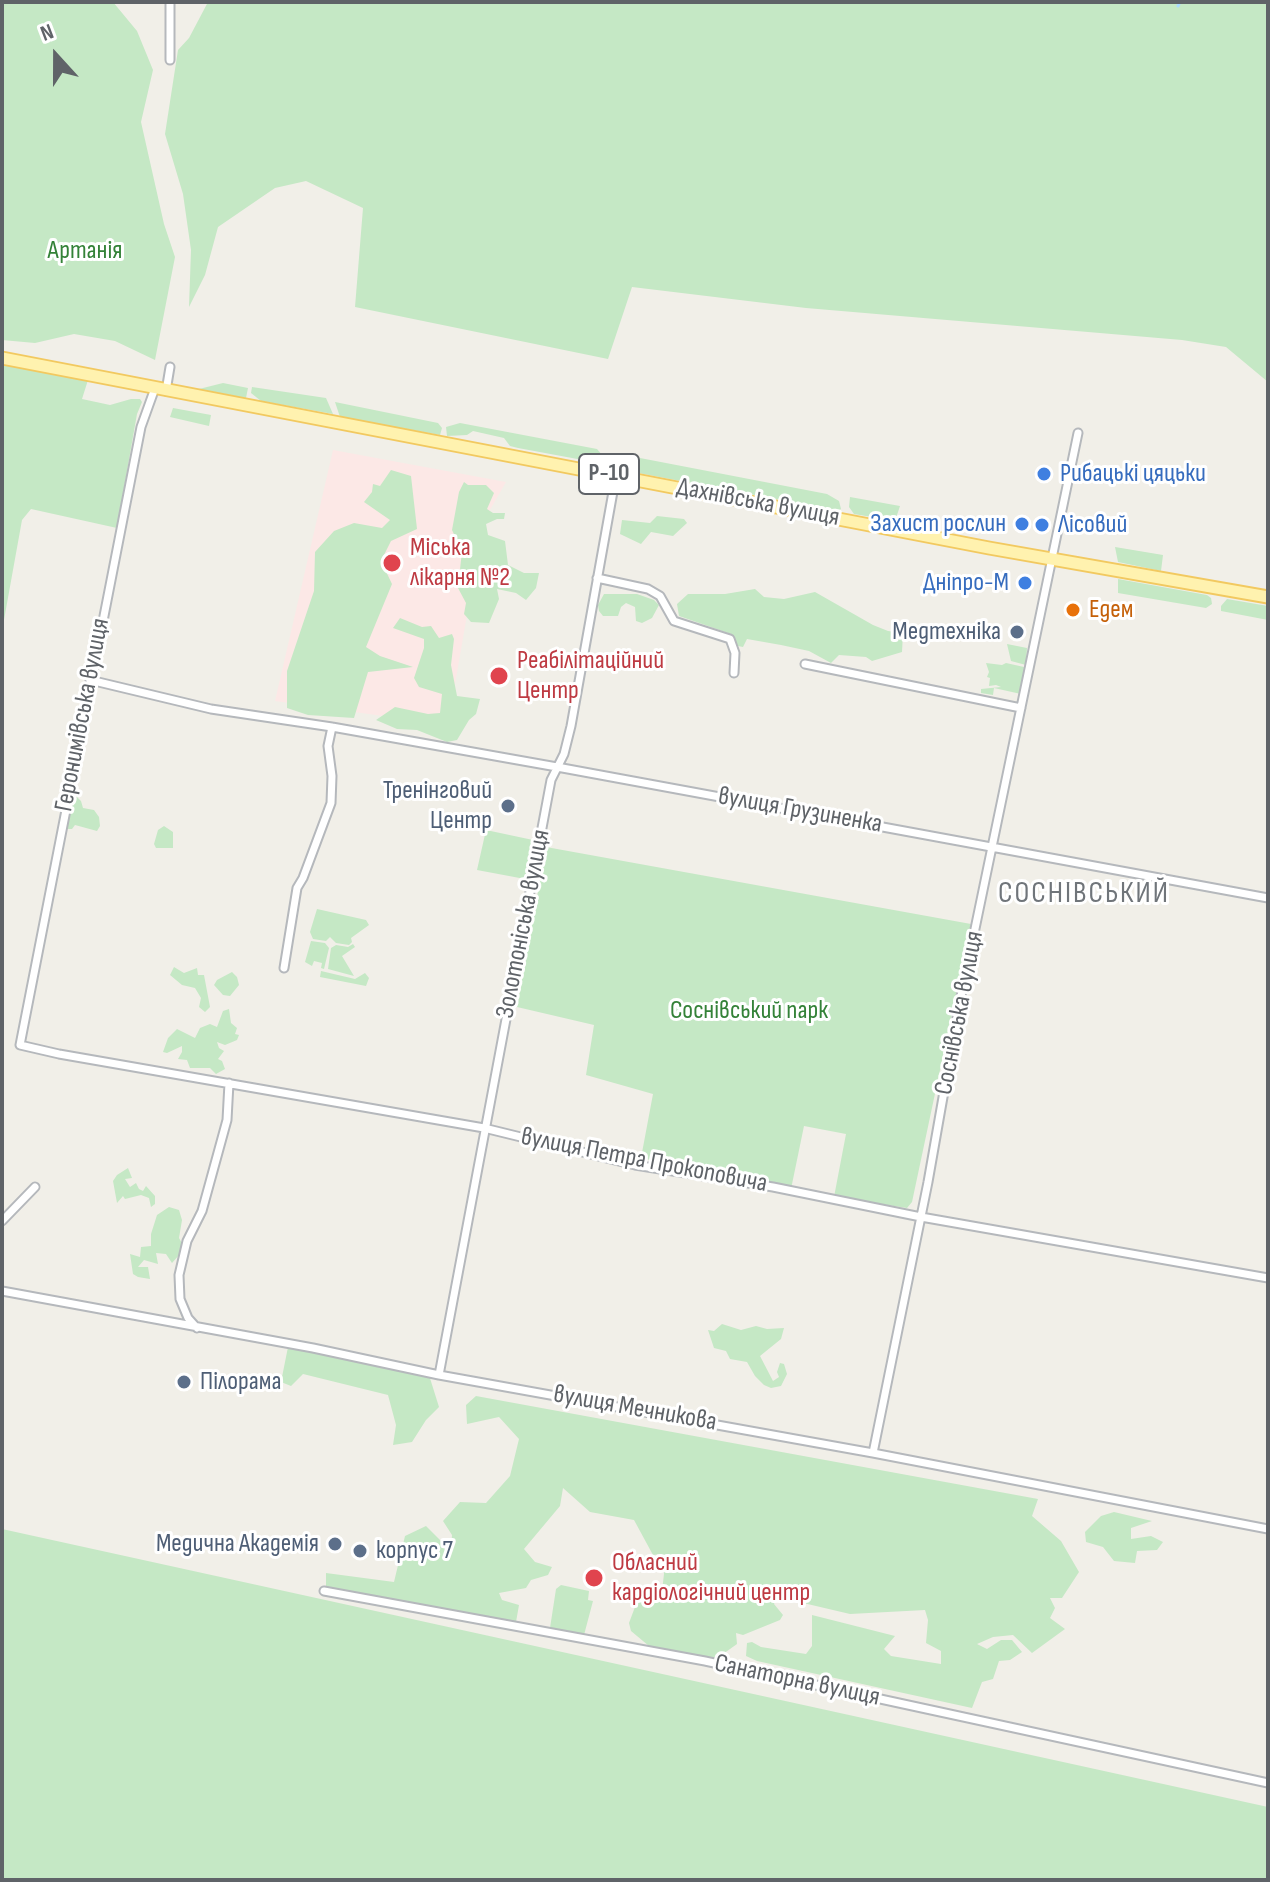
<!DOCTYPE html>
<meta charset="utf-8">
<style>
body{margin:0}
#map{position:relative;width:1270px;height:1882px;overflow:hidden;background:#f1efe8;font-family:"Sofia Sans Condensed",sans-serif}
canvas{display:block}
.frame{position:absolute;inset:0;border:4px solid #5f6368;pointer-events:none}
.north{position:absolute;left:16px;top:16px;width:80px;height:80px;-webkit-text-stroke:6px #fff;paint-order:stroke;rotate:339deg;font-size:22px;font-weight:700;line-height:32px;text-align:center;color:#5f6368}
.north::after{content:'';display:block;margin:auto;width:28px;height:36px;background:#5f6368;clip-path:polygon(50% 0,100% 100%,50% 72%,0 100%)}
</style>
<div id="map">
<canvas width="1270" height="1882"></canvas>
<div class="frame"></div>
<div class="north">N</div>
</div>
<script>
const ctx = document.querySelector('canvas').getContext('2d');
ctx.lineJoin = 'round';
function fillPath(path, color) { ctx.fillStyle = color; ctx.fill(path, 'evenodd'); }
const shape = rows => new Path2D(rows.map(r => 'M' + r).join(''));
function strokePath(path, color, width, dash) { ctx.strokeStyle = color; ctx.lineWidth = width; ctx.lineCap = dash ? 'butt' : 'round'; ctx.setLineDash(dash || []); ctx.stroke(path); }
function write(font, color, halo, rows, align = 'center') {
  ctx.font = font + ' "Sofia Sans Condensed",sans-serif'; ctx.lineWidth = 6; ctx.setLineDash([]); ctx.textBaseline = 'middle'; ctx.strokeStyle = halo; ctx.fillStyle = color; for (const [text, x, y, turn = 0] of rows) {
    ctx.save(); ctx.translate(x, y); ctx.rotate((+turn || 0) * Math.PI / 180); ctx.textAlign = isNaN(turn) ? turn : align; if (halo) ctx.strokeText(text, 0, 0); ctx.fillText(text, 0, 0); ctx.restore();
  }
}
fillPath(shape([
 [333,450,506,482,483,522,448,725,275,701]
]), '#fce8e6');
fillPath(shape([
 [2,2,113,2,137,31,153,70,141,122,164,224,175,257,155,360,115,341,74,334,35,343,2,340],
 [208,2,1268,2,1268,382,1226,347,1182,340,806,308,632,287,608,359,355,307,363,208,306,181,275,188,218,227,205,275,189,307,191,250,183,194,165,134,178,50,189,38],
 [2,363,88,380,82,399,110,405,131,399,140,399,142,402,137,414,117,528,31,509,22,520,2,631],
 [223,383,248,388,246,398,199,389],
 [252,387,326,398,333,414,261,401,251,393],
 [335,402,438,423,442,428,440,435,340,417],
 [173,408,211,415,209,426,170,417],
 [460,423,597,449,603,456,604,461,599,463,518,448,510,446,504,438,473,431,467,435,447,436,446,427],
 [614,453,827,494,839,501,841,509,838,511,612,468,608,461],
 [391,470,411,476,417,529,391,541,381,561,392,584,366,647,380,656,413,667,368,672,354,718,308,715,287,708,287,671,314,591,315,552,334,531,354,523,382,528,390,520,364,502,372,492,373,484,380,486],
 [464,482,468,485,486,485,494,493,487,509,493,513,505,513,504,519,497,519,486,524,488,535,505,541,508,565,524,573,539,573,536,588,526,600,516,593,497,589,499,599,489,623,471,622,464,614,466,603,458,588,462,551,452,530,459,492],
 [850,497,900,506,895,521,854,514,849,507],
 [657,516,684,519,687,523,673,536,651,532,641,544,620,534,622,520,650,523],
 [1115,547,1163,555,1161,571,1118,562],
 [1118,579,1207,595,1211,598,1212,604,1206,608,1118,593],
 [755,589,764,597,784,599,815,592,873,625,888,631,903,633,902,652,872,661,866,657,839,655,831,663,809,651,781,645,747,639,743,647,738,646,731,634,679,616,677,604,688,594,725,594],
 [604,594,637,594,654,600,659,605,652,618,642,623,636,621,635,607,626,603,621,607,618,616,603,616,599,611,598,605],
 [1227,599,1268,606,1268,620,1221,611,1221,606],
 [400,618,422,627,431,626,439,638,452,634,454,639,451,665,457,696,480,699,476,714,469,720,457,740,447,742,417,730,397,729,376,720,395,707,428,714,440,713,442,694,419,687,414,678,424,648,424,639,393,628],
 [1007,644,1027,648,1026,665,1011,661],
 [986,663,1002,665,1006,663,1024,667,1021,694,994,688,993,695,981,693,981,689,1001,687,996,685,989,686,990,678,987,677,989,672],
 [76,796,81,801,83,808,94,810,99,817,100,826,97,831,75,825,72,829,67,829,71,798],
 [164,826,173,832,173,848,156,848,154,844,158,830],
 [486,830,533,840,525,879,477,870],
 [546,847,971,924,912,1202,907,1208,834,1197,846,1134,804,1126,791,1189,641,1158,653,1094,586,1075,594,1025,517,1007],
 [317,909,366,920,369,925,351,938,352,942,349,945,336,943,330,937,326,941,313,939,310,932],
 [311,941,325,943,329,948,324,969,321,968,322,963,314,961,312,966,305,962],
 [353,944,355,947,342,956,354,976,328,969,331,948,336,945,348,947],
 [174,967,184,973,197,968,198,975,204,975,210,1007,205,1012,199,1007,201,998,195,988,182,985,170,975],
 [321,971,355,979,365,973,369,978,366,986,320,977],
 [232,972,237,977,239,985,230,996,223,995,214,985,217,980],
 [229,1009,231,1023,237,1028,235,1034,239,1035,237,1040,225,1045,217,1042,219,1048,224,1051,218,1059,222,1061,225,1069,216,1074,210,1068,190,1068,187,1060,178,1059,182,1052,182,1046,167,1053,163,1052,168,1038,177,1029,195,1038,200,1028,210,1024,217,1027,223,1011],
 [128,1168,132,1178,125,1179,130,1187,136,1183,139,1189,143,1191,146,1186,155,1196,155,1204,151,1207,149,1198,141,1195,125,1199,123,1196,117,1203,113,1181,117,1175],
 [169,1207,179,1210,182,1220,179,1238,183,1245,180,1254,172,1263,166,1254,156,1253,158,1264,144,1260,138,1267,148,1267,150,1279,138,1277,133,1274,130,1254,140,1257,141,1247,151,1246,151,1234,157,1215],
 [722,1324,741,1330,756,1326,767,1329,784,1328,781,1339,760,1356,773,1381,779,1377,777,1372,780,1363,784,1364,787,1374,781,1386,771,1388,764,1385,755,1376,747,1362,730,1359,726,1351,714,1348,708,1330,714,1331],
 [288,1347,429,1375,439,1407,426,1420,412,1442,393,1445,396,1425,388,1395,303,1374,291,1386,281,1382],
 [476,1396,1038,1499,1032,1516,1061,1541,1079,1572,1062,1598,1050,1598,1055,1608,1050,1618,1065,1629,1032,1653,1013,1635,993,1637,977,1644,987,1649,1001,1640,1012,1640,1022,1652,1010,1660,999,1661,993,1679,982,1682,972,1708,757,1661,746,1656,747,1643,752,1642,761,1647,806,1654,812,1646,812,1615,895,1636,884,1649,891,1656,941,1664,941,1651,926,1643,928,1620,925,1610,850,1614,799,1602,795,1597,779,1590,774,1604,783,1615,780,1620,743,1635,736,1633,737,1644,716,1659,649,1646,631,1631,629,1623,641,1591,662,1591,664,1574,662,1554,653,1555,634,1520,590,1512,563,1488,560,1506,524,1549,535,1562,552,1567,548,1575,531,1580,526,1588,499,1593,502,1600,519,1605,516,1622,410,1605,326,1587,326,1573,394,1582,405,1536,426,1526,443,1543,446,1555,451,1550,452,1535,443,1521,460,1502,486,1503,510,1476,519,1439,499,1417,467,1424,466,1405],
 [1114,1512,1152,1521,1131,1528,1131,1539,1151,1536,1163,1542,1157,1550,1137,1551,1135,1563,1114,1561,1103,1547,1086,1542,1085,1532,1101,1516],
 [2,1529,1268,1807,1268,1880,2,1880],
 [561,1585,589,1591,588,1600,593,1601,584,1635,579,1636,550,1628,556,1589]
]), '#c5e8c5');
strokePath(shape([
 [1178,6,1180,2]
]), '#aadaff', 3);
const street = shape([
 [170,60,170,2],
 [155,388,141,427,20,1045,59,1054,484,1128,635,1165,773,1187,921,1217,1268,1278],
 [166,391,170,367],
 [597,578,648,589,660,596,674,621,730,639,735,653,734,673],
 [805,664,1021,708],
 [90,680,211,709,332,727,557,767,1268,898],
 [284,968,297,888,303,878,331,803,332,776,328,746,332,727],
 [2,1221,35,1187],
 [2,1291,313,1348,439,1375,873,1453,1268,1529],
 [197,1328,188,1318,180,1299,179,1275,187,1241,202,1211,227,1120,229,1083],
 [439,1375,539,844,551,780,564,754,571,726,616,475],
 [873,1453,928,1182,960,1001,1078,433],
 [324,1591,705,1661,1268,1783]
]);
const primary = shape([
 [2,358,989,548,1268,597]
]);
strokePath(street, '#b5b8bc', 11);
strokePath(primary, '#f2c960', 15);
strokePath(street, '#fff', 7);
strokePath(primary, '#fff2af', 11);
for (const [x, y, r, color] of [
 [1044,474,8,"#3f7fe0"],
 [1022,524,8,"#3f7fe0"],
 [1042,525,8,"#3f7fe0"],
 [392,563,10,"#e0444e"],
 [1025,583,8,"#3f7fe0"],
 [1073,610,8,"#e8710a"],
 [1017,632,8,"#5c6f8a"],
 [499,676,10,"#e0444e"],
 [508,806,8,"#5c6f8a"],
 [184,1382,8,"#5c6f8a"],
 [335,1544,8,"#5c6f8a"],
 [360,1551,8,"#5c6f8a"],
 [594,1578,10,"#e0444e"]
]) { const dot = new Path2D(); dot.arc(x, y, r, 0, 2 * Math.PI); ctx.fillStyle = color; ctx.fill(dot); strokePath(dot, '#fff', 3); }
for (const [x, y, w] of [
 [609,474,60]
]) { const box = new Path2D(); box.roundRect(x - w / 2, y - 20, w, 40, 6); ctx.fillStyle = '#fff'; ctx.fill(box); strokePath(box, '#5f6368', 2); }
write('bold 24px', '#5f6368', null, [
 ["Р-10",609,474]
]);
write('26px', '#348238', '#fff', [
 ["Артанія",85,251],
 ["Соснівський парк",749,1011]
]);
write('26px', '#366cbe', '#fff', [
 ["Рибацькі цяцьки",1060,474],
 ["Захист рослин",1006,524,"right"],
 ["Лісовий",1058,525],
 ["Дніпро-М",1009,583,"right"]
], 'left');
write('26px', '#5f6368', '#fff', [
 ["Дахнівська вулиця",758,503,11],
 ["Геронимівська вулиця",83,715,-79],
 ["вулиця Грузиненка",800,811,10],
 ["Золотоніська вулиця",524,924,-79],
 ["Соснівська вулиця",960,1013,-79],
 ["вулиця Петра Прокоповича",644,1161,11],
 ["вулиця Мечникова",635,1409,10],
 ["Санаторна вулиця",797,1681,12]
]);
write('26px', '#be3a42', '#fff', [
 ["Міська",410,548],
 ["лікарня №2",410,578],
 ["Реабілітаційний",517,661],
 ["Центр",517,691],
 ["Обласний",612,1563],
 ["кардіологічний центр",612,1593]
], 'left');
write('26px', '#c56008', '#fff', [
 ["Едем",1089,610]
], 'left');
write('26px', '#4e5e75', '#fff', [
 ["Медтехніка",1001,632],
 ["Тренінговий",492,791],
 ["Центр",492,821],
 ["Пілорама",200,1382,"left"],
 ["Медична Академія",319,1544],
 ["корпус 7",376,1551,"left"]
], 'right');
ctx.letterSpacing = '2px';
write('30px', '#70757a', '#fff', [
 ["СОСНІВСЬКИЙ",1084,894]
]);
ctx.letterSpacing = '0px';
</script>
